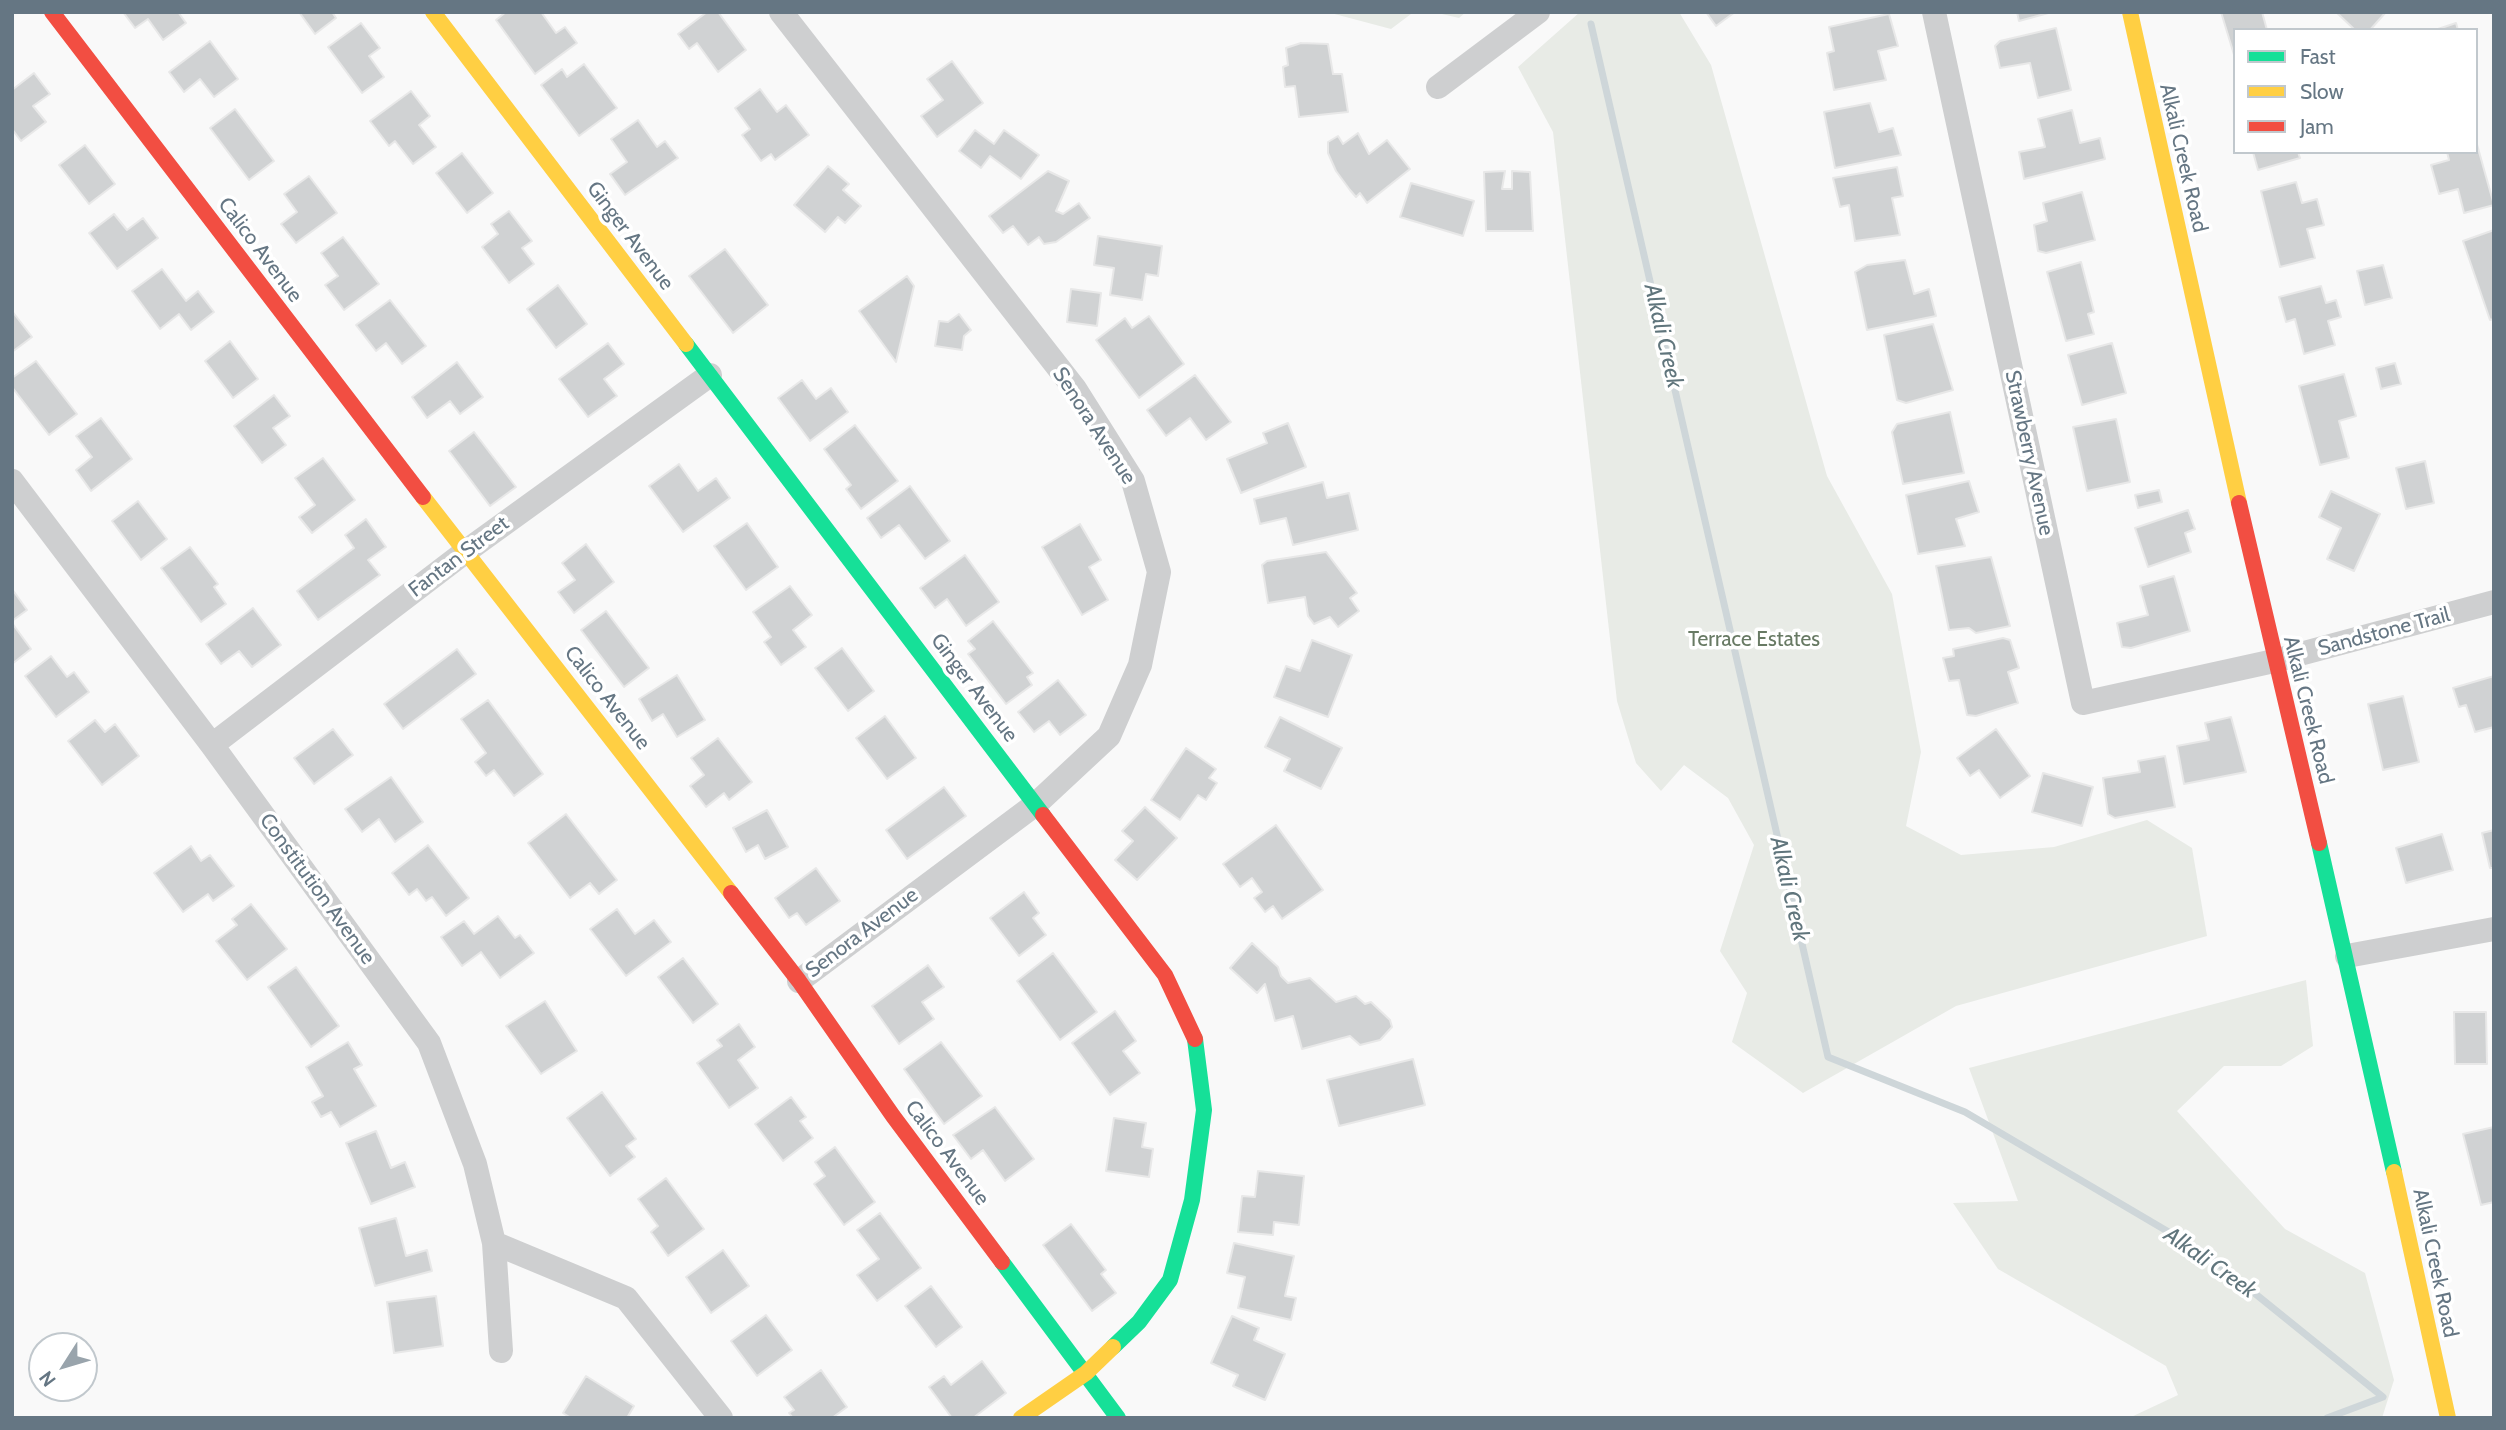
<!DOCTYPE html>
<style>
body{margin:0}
#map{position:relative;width:2506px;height:1430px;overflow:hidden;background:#f9f9f9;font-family:Cabin,sans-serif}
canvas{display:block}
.frame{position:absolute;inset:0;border:14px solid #657683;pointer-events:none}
.legend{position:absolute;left:2233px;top:28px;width:245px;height:126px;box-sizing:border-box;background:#fff;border:2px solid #c1c8cd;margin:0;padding:9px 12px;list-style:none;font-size:21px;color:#657683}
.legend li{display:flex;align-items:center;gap:14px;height:35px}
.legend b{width:35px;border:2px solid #c1c8cd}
.north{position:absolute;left:28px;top:1332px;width:70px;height:70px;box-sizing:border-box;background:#fff;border:2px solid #c1c8cd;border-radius:50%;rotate:233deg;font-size:19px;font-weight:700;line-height:28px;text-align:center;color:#657683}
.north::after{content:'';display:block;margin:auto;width:24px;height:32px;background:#99a4ac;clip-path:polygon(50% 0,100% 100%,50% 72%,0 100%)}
</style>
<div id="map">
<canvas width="2506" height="1430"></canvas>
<div class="frame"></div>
<ul class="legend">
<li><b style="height:9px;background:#16e098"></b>Fast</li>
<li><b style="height:9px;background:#ffcf43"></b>Slow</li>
<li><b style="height:9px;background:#f24e42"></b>Jam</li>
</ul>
<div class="north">N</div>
</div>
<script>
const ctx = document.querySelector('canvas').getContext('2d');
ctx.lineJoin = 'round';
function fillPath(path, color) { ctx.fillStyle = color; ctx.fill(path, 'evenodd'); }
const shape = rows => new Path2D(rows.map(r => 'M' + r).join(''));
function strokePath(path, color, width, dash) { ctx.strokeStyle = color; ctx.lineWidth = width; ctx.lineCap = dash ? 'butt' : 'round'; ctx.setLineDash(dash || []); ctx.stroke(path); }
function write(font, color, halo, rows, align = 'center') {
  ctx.font = font + ' Cabin,sans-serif'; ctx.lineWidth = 7; ctx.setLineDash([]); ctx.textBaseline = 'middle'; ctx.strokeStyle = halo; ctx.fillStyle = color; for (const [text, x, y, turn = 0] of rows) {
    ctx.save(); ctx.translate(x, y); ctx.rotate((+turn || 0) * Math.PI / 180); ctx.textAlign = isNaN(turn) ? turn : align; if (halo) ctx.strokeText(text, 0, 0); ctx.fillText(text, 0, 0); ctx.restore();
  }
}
fillPath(shape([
 [1327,12,1466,12,1459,18,1442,14,1411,14,1391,29],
 [1580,12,1679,12,1711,65,1827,476,1892,594,1921,752,1906,826,1961,855,2054,847,2147,820,2192,848,2207,936,1956,1006,1803,1093,1732,1042,1747,993,1720,951,1754,845,1728,798,1684,765,1661,791,1636,763,1617,701,1553,132,1518,67],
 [2306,980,2313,1046,2281,1066,2224,1066,2177,1111,2285,1229,2365,1273,2394,1380,2382,1418,2129,1418,2178,1395,2166,1366,1998,1269,1953,1203,2018,1201,1969,1068]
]), '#e8ebe6');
strokePath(shape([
 [1591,24,1828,1057,1965,1112,2206,1254,2383,1397,2327,1418]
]), '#ced6d9', 7);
const building = shape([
 [123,12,178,12,186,23,163,40,148,19,135,28,123,12],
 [299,12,332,12,336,18,315,34,299,12],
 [506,12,541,12,556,33,565,27,577,43,535,74,496,20,506,12],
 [707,12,718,12,746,50,718,72,697,43,689,49,678,34,707,12],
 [1706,12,1735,12,1716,26,1706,12],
 [2017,12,2052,12,2019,21,2017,12],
 [2221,12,2262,12,2267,30,2235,30,2235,58,2221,12],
 [2336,12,2386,12,2370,30,2355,30,2336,12],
 [1889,14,1898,46,1878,51,1886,80,1834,90,1827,53,1834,51,1829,27,1889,14],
 [361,23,380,48,369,56,384,77,362,93,328,47,361,23],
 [2456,23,2458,30,2435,30,2456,23],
 [2056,28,2071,90,2038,98,2030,63,2000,68,1995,46,2000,41,2056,28],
 [210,41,238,79,214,97,200,79,184,92,169,72,210,41],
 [1301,43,1328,44,1333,74,1342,74,1348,112,1299,117,1295,86,1285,87,1283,67,1288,65,1286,48,1301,43],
 [952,61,983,103,937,137,921,116,943,100,927,79,952,61],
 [584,64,617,108,579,136,541,85,562,69,567,77,584,64],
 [34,73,50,94,33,106,46,122,21,141,12,129,12,90,34,73],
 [760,89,777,112,786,105,809,135,775,160,771,154,761,161,742,135,750,129,735,108,760,89],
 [411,91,430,116,419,125,436,147,413,164,395,141,389,146,370,121,411,91],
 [1870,103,1879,132,1893,128,1901,155,1835,168,1824,112,1870,103],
 [235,109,274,161,249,180,210,128,235,109],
 [2072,110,2080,143,2100,138,2105,159,2024,179,2019,152,2045,147,2038,119,2072,110],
 [638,120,657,147,665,141,678,158,625,195,610,174,627,162,611,139,638,120],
 [975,130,994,144,1004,130,1039,155,1021,179,990,156,981,168,959,151,975,130],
 [1358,133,1369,154,1387,140,1410,169,1367,203,1360,193,1356,197,1350,190,1336,171,1328,153,1328,142,1338,136,1343,144,1358,133],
 [2476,141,2494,205,2464,213,2458,189,2439,194,2431,165,2449,160,2447,152,2476,152,2476,141],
 [85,145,115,184,89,204,59,165,85,145],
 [2253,152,2298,152,2300,158,2258,170,2253,152],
 [462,153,493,193,467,213,436,173,462,153],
 [828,166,849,184,843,190,861,206,845,223,838,217,825,232,794,205,828,166],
 [1897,167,1903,196,1892,198,1900,235,1855,241,1849,205,1840,207,1833,178,1897,167],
 [1048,171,1069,181,1056,211,1063,214,1079,203,1090,218,1056,242,1044,244,1039,237,1028,245,1013,226,1003,233,989,216,1048,171],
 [1505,171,1502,189,1512,189,1512,171,1530,172,1533,231,1486,231,1484,172,1505,171],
 [309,176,337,213,296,243,281,224,297,212,284,194,309,176],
 [2296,182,2302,203,2317,199,2324,225,2307,229,2315,258,2280,267,2261,191,2296,182],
 [1411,183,1474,201,1463,236,1400,217,1411,183],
 [2082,192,2095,240,2046,253,2038,251,2034,225,2047,221,2043,203,2082,192],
 [509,211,532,241,522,248,534,264,509,283,482,247,498,234,491,224,509,211],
 [114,214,127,230,143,218,158,238,117,269,89,233,114,214],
 [2494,230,2494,319,2490,320,2463,241,2494,230],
 [1098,236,1162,246,1158,276,1146,274,1142,300,1110,295,1114,268,1094,265,1098,236],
 [343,237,379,284,344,310,325,285,338,276,321,253,343,237],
 [725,249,768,305,733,333,689,276,725,249],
 [1905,260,1914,294,1929,289,1936,316,1867,330,1855,272,1867,265,1905,260],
 [2081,262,2094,312,2088,314,2094,334,2066,341,2047,272,2081,262],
 [2383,265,2392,298,2365,305,2357,271,2383,265],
 [162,269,186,301,198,291,214,312,191,330,179,314,160,329,132,291,162,269],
 [907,276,914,286,896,362,859,311,907,276],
 [558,285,587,324,556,348,527,309,558,285],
 [2321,286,2326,303,2336,300,2341,317,2328,321,2335,345,2304,354,2295,319,2286,322,2279,297,2321,286],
 [1071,289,1101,293,1097,326,1067,322,1071,289],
 [390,300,426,346,402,364,386,343,376,351,356,325,390,300],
 [12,311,32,337,12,352,12,311],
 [959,314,971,330,964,336,962,350,935,346,939,321,948,322,959,314],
 [1149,316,1184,364,1139,398,1096,340,1125,318,1132,328,1149,316],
 [1933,324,1953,390,1906,403,1897,400,1884,335,1933,324],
 [230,341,258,379,233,398,205,361,230,341],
 [608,343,624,364,604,379,617,396,588,417,559,379,608,343],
 [2112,343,2126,393,2082,405,2068,355,2112,343],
 [36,361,77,414,49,435,12,387,12,378,36,361],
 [457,362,483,397,460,414,450,401,427,418,412,397,457,362],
 [2395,363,2401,384,2381,389,2376,368,2395,363],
 [2344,374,2356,416,2339,421,2349,458,2320,465,2299,386,2344,374],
 [1195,375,1231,422,1206,440,1190,418,1166,436,1147,410,1195,375],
 [802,380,816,399,831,388,848,412,810,441,778,398,802,380],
 [274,395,290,416,273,428,286,445,262,463,234,426,274,395],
 [1950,412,1964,473,1903,484,1892,432,1897,424,1950,412],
 [101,418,132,459,91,491,76,470,92,457,76,436,101,418],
 [2116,419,2130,482,2087,491,2073,427,2116,419],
 [1288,423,1306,467,1241,493,1227,459,1267,443,1263,433,1288,423],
 [855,425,898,481,861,509,846,489,851,485,824,449,855,425],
 [474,432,516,487,490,506,449,451,474,432],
 [323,458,355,500,312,533,299,517,315,505,295,478,323,458],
 [2425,461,2434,503,2406,509,2396,468,2425,461],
 [679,464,698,491,716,478,730,498,683,532,649,486,679,464],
 [1969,481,1979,512,1956,519,1965,546,1918,554,1906,495,1969,481],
 [1323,482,1327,498,1349,493,1358,530,1293,545,1286,518,1260,524,1254,499,1323,482],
 [910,486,950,541,925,559,899,525,881,538,867,518,910,486],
 [2159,490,2162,502,2138,508,2135,495,2159,490],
 [2331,491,2380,514,2354,571,2327,559,2341,528,2319,517,2331,491],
 [138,501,167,539,141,560,112,521,138,501],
 [2188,510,2195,529,2185,533,2191,552,2148,567,2135,528,2188,510],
 [366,519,386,547,368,560,380,575,318,620,297,591,354,548,345,535,366,519],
 [747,523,778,567,746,590,714,546,747,523],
 [1080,524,1101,560,1089,567,1108,600,1082,615,1042,547,1080,524],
 [586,544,614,582,574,613,558,592,575,580,562,563,586,544],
 [190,547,218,584,214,587,226,604,201,622,161,568,190,547],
 [1326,552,1357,593,1350,598,1359,611,1338,627,1330,617,1314,624,1308,616,1305,597,1268,603,1262,565,1267,561,1326,552],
 [965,555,999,602,966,626,947,599,935,608,920,588,965,555],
 [1991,557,2010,626,1976,633,1969,628,1949,630,1936,566,1991,557],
 [2174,576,2190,631,2131,648,2122,647,2117,623,2148,615,2140,586,2174,576],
 [790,586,812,615,793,630,806,647,781,665,764,642,771,637,753,612,790,586],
 [12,589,27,610,12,621,12,589],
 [253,608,281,645,252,667,239,651,221,664,206,644,253,608],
 [606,611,649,668,624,687,581,630,606,611],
 [993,621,1033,673,1027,677,1032,685,1006,704,968,654,975,649,968,641,993,621],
 [12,623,31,649,12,664,12,623],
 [2003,638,2010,640,2019,668,2008,672,2018,703,1976,716,1967,715,1959,680,1949,681,1943,658,1954,656,1953,649,2003,638],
 [1312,640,1352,655,1328,717,1274,697,1286,666,1300,671,1312,640],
 [842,648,874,691,848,711,815,668,842,648],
 [457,649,476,674,403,729,384,704,457,649],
 [51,656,67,677,74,672,89,692,56,717,25,676,51,656],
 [677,675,705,720,677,737,663,714,652,721,639,699,677,675],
 [2494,676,2494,727,2475,732,2466,705,2459,707,2453,688,2494,676],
 [1058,680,1086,715,1060,735,1049,721,1034,732,1018,712,1058,680],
 [2403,696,2419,762,2383,770,2368,704,2403,696],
 [488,700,543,774,514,796,494,770,486,776,475,762,486,753,461,719,488,700],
 [885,716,916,758,887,779,856,738,885,716],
 [1280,717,1342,748,1321,789,1284,771,1290,759,1265,747,1280,717],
 [2231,717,2246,772,2184,784,2177,746,2209,740,2205,723,2231,717],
 [95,720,105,732,115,724,139,756,102,785,68,741,95,720],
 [333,729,353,755,314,784,294,758,333,729],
 [1996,729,2030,776,2000,798,1979,770,1970,776,1957,758,1996,729],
 [718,738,752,782,729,800,724,793,706,807,690,786,704,775,691,758,718,738],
 [1186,748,1216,769,1209,778,1217,783,1206,800,1198,795,1180,820,1151,800,1186,748],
 [2165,756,2175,807,2115,818,2108,814,2103,778,2140,772,2138,761,2165,756],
 [2043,773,2093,787,2082,826,2032,812,2043,773],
 [391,777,423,822,395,842,379,819,362,832,345,809,391,777],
 [944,787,966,816,907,859,886,830,944,787],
 [1145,807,1177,838,1137,880,1115,860,1133,841,1122,831,1145,807],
 [767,810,788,847,765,859,758,845,746,852,733,828,767,810],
 [566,814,617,880,599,894,590,883,570,898,528,843,566,814],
 [1276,825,1323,890,1282,919,1273,906,1265,912,1254,898,1262,892,1252,878,1240,887,1223,864,1276,825],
 [2494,830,2494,868,2490,868,2482,833,2494,830],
 [2442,834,2453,870,2406,883,2396,848,2442,834],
 [428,845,469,898,446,916,432,897,426,901,417,889,409,895,392,873,428,845],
 [191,846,201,861,210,855,234,886,213,901,208,894,183,912,154,873,191,846],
 [816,868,840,901,806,925,797,913,789,918,775,898,816,868],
 [1024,892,1039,913,1033,918,1046,935,1019,956,990,918,1024,892],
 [251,904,287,949,247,980,216,941,237,925,232,919,251,904],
 [617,909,635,934,654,920,671,942,626,976,590,929,617,909],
 [498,916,515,938,520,935,534,953,500,978,481,952,462,966,441,937,464,921,474,934,498,916],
 [1252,943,1278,967,1281,976,1288,983,1310,978,1336,1002,1356,996,1365,1004,1371,1002,1390,1020,1392,1027,1380,1040,1360,1045,1350,1036,1302,1049,1293,1016,1275,1021,1265,984,1257,993,1230,968,1252,943],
 [1053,953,1097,1012,1060,1040,1017,981,1053,953],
 [683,958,718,1004,693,1023,658,977,683,958],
 [928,965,944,987,922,1002,934,1019,899,1044,872,1006,928,965],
 [296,967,339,1026,311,1047,268,987,296,967],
 [545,1001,577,1051,541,1074,506,1026,545,1001],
 [1115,1011,1136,1041,1123,1051,1140,1073,1110,1095,1072,1043,1115,1011],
 [2454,1012,2486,1012,2487,1064,2455,1064,2454,1012],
 [739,1024,755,1047,738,1060,758,1088,729,1108,697,1063,722,1046,717,1040,739,1024],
 [348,1042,362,1065,354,1069,376,1106,340,1127,331,1112,321,1117,312,1102,323,1096,306,1067,348,1042],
 [941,1042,982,1096,944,1124,904,1069,941,1042],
 [1413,1059,1425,1105,1339,1126,1327,1080,1413,1059],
 [602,1092,636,1139,626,1146,635,1157,610,1176,567,1118,602,1092],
 [791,1097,806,1117,800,1121,813,1138,783,1161,755,1124,791,1097],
 [995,1107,1034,1159,1005,1181,983,1150,971,1159,953,1135,995,1107],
 [1114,1118,1146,1123,1142,1147,1153,1149,1149,1177,1106,1171,1114,1118],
 [2494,1127,2494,1202,2481,1205,2463,1134,2494,1127],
 [376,1131,391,1168,405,1162,415,1187,371,1204,346,1143,376,1131],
 [835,1147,875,1202,844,1225,814,1184,825,1176,815,1162,835,1147],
 [1258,1171,1304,1176,1299,1225,1274,1222,1273,1235,1238,1232,1242,1196,1255,1197,1258,1171],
 [666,1178,704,1229,668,1256,651,1232,658,1226,638,1199,666,1178],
 [880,1213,921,1268,877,1301,857,1275,879,1259,857,1230,880,1213],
 [396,1218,406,1256,427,1250,432,1271,375,1286,359,1228,396,1218],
 [1071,1224,1106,1270,1101,1274,1116,1293,1092,1311,1043,1245,1071,1224],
 [1234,1243,1294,1256,1285,1296,1296,1298,1291,1320,1238,1308,1245,1277,1227,1273,1234,1243],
 [723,1250,749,1286,711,1313,686,1277,723,1250],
 [931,1286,962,1327,936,1347,905,1306,931,1286],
 [436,1296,443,1346,394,1353,387,1302,436,1296],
 [766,1315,792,1350,757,1376,731,1341,766,1315],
 [1232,1316,1259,1328,1254,1340,1285,1354,1265,1400,1233,1386,1238,1375,1211,1363,1232,1316],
 [982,1361,1006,1393,973,1418,952,1418,929,1387,944,1376,951,1385,982,1361],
 [821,1370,847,1407,832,1418,793,1418,789,1413,794,1410,784,1397,821,1370],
 [586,1376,634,1406,627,1418,571,1418,563,1413,586,1376]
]);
fillPath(building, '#d0d2d3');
strokePath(building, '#e8e8e8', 2);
strokePath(shape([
 [781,12,1075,389,1133,481,1159,572,1140,665,1109,736,1036,804,799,981],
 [1934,12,2083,703,2274,661,2494,602],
 [1438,87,1538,12],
 [12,481,212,745,429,1043,475,1164,494,1243,501,1351],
 [212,745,465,552,710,375],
 [2347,956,2494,929],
 [494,1243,626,1298,721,1418]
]), '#cecfd0', 24);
strokePath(shape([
 [686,344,1043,815],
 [2319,843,2394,1172],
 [1002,1262,1118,1418],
 [1113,1347,1139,1322,1170,1280,1192,1200,1204,1110,1195,1039]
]), '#16e098', 16);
strokePath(shape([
 [433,12,686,344],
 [2130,12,2239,503],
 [423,497,731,893],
 [2394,1172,2448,1418],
 [1021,1418,1086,1373,1113,1347]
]), '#ffcf43', 16);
strokePath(shape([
 [52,12,423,497],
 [2239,503,2319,843],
 [1043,815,1165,975,1195,1039],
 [731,893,799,981,893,1116,1002,1262]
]), '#f24e42', 16);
write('21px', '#657683', '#fff', [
 ["Alkali Creek Road",2183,158,77],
 ["Ginger Avenue",630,236,53],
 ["Calico Avenue",260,250,53],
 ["Senora Avenue",1094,426,57],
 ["Strawberry Avenue",2029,453,78],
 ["Fantan Street",459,557,-37],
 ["Sandstone Trail",2384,632,-15],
 ["Ginger Avenue",974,688,53],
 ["Calico Avenue",607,698,52],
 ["Alkali Creek Road",2308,710,76],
 ["Constitution Avenue",317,889,54],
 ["Senora Avenue",862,933,-37],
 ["Calico Avenue",947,1153,53],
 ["Alkali Creek Road",2435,1263,78]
]);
write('21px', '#687a64', '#fff', [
 ["Terrace Estates",1754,640]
]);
write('italic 23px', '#60757c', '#fff', [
 ["Alkali Creek",1663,336,77],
 ["Alkali Creek",1789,889,77],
 ["Alkali Creek",2210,1263,35]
]);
</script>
